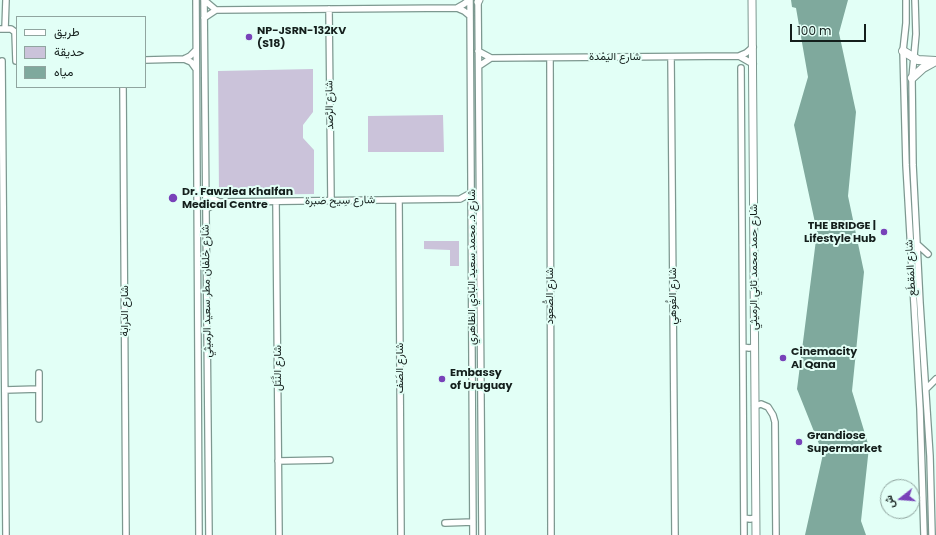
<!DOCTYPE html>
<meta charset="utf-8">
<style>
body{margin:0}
#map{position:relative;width:936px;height:535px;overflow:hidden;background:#e2fff6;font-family:Poppins,Vazirmatn,sans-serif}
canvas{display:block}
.legend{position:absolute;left:16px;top:16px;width:130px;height:72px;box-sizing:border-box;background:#e2fff6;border:1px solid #90a59f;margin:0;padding:5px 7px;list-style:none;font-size:12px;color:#141f1c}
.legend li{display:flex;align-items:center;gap:8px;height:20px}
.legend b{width:20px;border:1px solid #90a59f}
.north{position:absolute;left:880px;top:479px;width:40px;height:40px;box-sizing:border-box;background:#e2fff6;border:1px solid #90a59f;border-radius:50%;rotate:253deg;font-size:11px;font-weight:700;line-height:16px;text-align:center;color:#141f1c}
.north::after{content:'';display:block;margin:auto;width:14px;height:18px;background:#7842b9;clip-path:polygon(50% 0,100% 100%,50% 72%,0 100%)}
.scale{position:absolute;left:790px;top:24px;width:76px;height:18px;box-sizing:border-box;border:2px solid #141f1c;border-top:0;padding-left:5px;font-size:12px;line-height:14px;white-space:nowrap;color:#141f1c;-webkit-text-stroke:3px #e2fff6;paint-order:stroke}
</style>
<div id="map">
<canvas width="936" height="535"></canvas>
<ul class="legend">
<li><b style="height:5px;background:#fff"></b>طريق</li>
<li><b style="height:11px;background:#cbc3da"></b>حديقة</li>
<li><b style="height:11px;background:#7fa99d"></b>مياه</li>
</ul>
<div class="north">ش</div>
<div class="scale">100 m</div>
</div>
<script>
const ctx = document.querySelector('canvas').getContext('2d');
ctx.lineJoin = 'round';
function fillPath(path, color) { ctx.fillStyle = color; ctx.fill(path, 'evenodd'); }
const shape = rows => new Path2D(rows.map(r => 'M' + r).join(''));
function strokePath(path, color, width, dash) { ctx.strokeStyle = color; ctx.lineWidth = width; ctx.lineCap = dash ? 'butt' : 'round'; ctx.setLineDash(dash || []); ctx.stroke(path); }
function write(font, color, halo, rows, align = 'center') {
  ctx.font = font + ' Poppins,Vazirmatn,sans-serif'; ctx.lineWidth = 4; ctx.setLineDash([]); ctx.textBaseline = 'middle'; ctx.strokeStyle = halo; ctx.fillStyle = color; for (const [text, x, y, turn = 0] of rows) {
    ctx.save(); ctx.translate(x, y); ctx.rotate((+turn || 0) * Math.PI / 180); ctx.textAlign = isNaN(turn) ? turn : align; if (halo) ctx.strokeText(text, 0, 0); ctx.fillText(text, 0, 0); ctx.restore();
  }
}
fillPath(shape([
 [313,69,313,112,303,125,303,138,314,150,314,194,219,195,218,71],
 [443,115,444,152,368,152,368,116],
 [424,241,459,241,459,266,450,266,450,250,424,249]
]), '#cbc3da');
fillPath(shape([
 [791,0,848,0,839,33,856,112,848,196,864,272,852,391,869,447,861,521,866,535,805,535,823,454,797,389,817,232,794,125,808,77,796,8,792,7]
]), '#7fa99d');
const minor = shape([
 [196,0,199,535],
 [204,0,209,535],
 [204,0,216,10],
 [470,0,473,535],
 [478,0,482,535],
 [906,0,906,23,903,51,906,165,920,409,924,535],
 [915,0,916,34,912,78,913,165,920,303,930,456,932,535],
 [457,8,464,11,470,16],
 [329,9,331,201],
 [204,18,216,10,457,8,464,4,469,0],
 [0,29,11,29,15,32,16,61],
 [5,29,6,0],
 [478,51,491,58],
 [739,56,746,53,753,47],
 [671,57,675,535],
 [550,58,551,535],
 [184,59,191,62,196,69],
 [145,60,184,59,190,56,196,50],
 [2,61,6,535],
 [479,66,491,58,739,56,753,64],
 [741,68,744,535],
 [123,87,126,535],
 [206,195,219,202],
 [399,200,401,535],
 [276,202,279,535],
 [206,209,219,202,460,199,471,193],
 [917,244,928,254],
 [743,347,749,348,755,347],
 [926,389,936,379],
 [5,390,39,389],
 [755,406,761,404,768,407,773,415,775,422,776,535],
 [39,419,39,373],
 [278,461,330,460],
 [744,518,750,519,756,518],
 [445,523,473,522]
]);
const major = shape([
 [752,0,756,535],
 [478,2,479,0]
]);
const highway = shape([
 [903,51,918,60,936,61],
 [912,78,923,68,934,62]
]);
strokePath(minor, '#7d9890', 8);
strokePath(major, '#7d9890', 9);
strokePath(highway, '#7d9890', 10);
strokePath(minor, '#fff', 5.5);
strokePath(major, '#fff', 7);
strokePath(highway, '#fff', 8);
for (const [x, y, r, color] of [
 [249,37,4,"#7842b9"],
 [173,198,5,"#7842b9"],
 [884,232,4,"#7842b9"],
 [783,358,4,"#7842b9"],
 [442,379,4,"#7842b9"],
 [799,442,4,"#7842b9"]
]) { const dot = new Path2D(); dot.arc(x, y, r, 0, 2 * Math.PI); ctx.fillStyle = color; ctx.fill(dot); strokePath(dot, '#e2fff6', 1.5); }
write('bold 11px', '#141f1c', '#e2fff6', [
 ["NP-JSRN-132KV",257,31],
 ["(S18)",257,44],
 ["Dr. Fawzlea Khalfan",182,192],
 ["Medical Centre",182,205],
 ["THE BRIDGE |",876,226,"right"],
 ["Lifestyle Hub",876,239,"right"],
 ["Cinemacity",791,352],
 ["Al Qana",791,365],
 ["Embassy",450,373],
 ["of Uruguay",450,386],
 ["Grandiose",807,436],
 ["Supermarket",807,449]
], 'left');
write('11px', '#141f1c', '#e2fff6', [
 ["شارع اليَمْدة",615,57],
 ["شارع الرَّصد",330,105,-91],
 ["شارع سِيح صَبرة",340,201,-1],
 ["شارع د. محمد سعيد البادي الظاهري",472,267,-90],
 ["شارع حمد محمد ثاني الرميثي",754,267,-90],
 ["شارع المَقطَع",911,268,-93],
 ["شارع خلفان مطر سعيد الرميثي",207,291,-91],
 ["شارع الصُّعود",550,296,-90],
 ["شارع الغُوهي",673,296,-90],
 ["شارع الدرابة",125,311,-90],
 ["شارع النَّتَل",278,368,-90],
 ["شارع الصَف",400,368,-90]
]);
</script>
